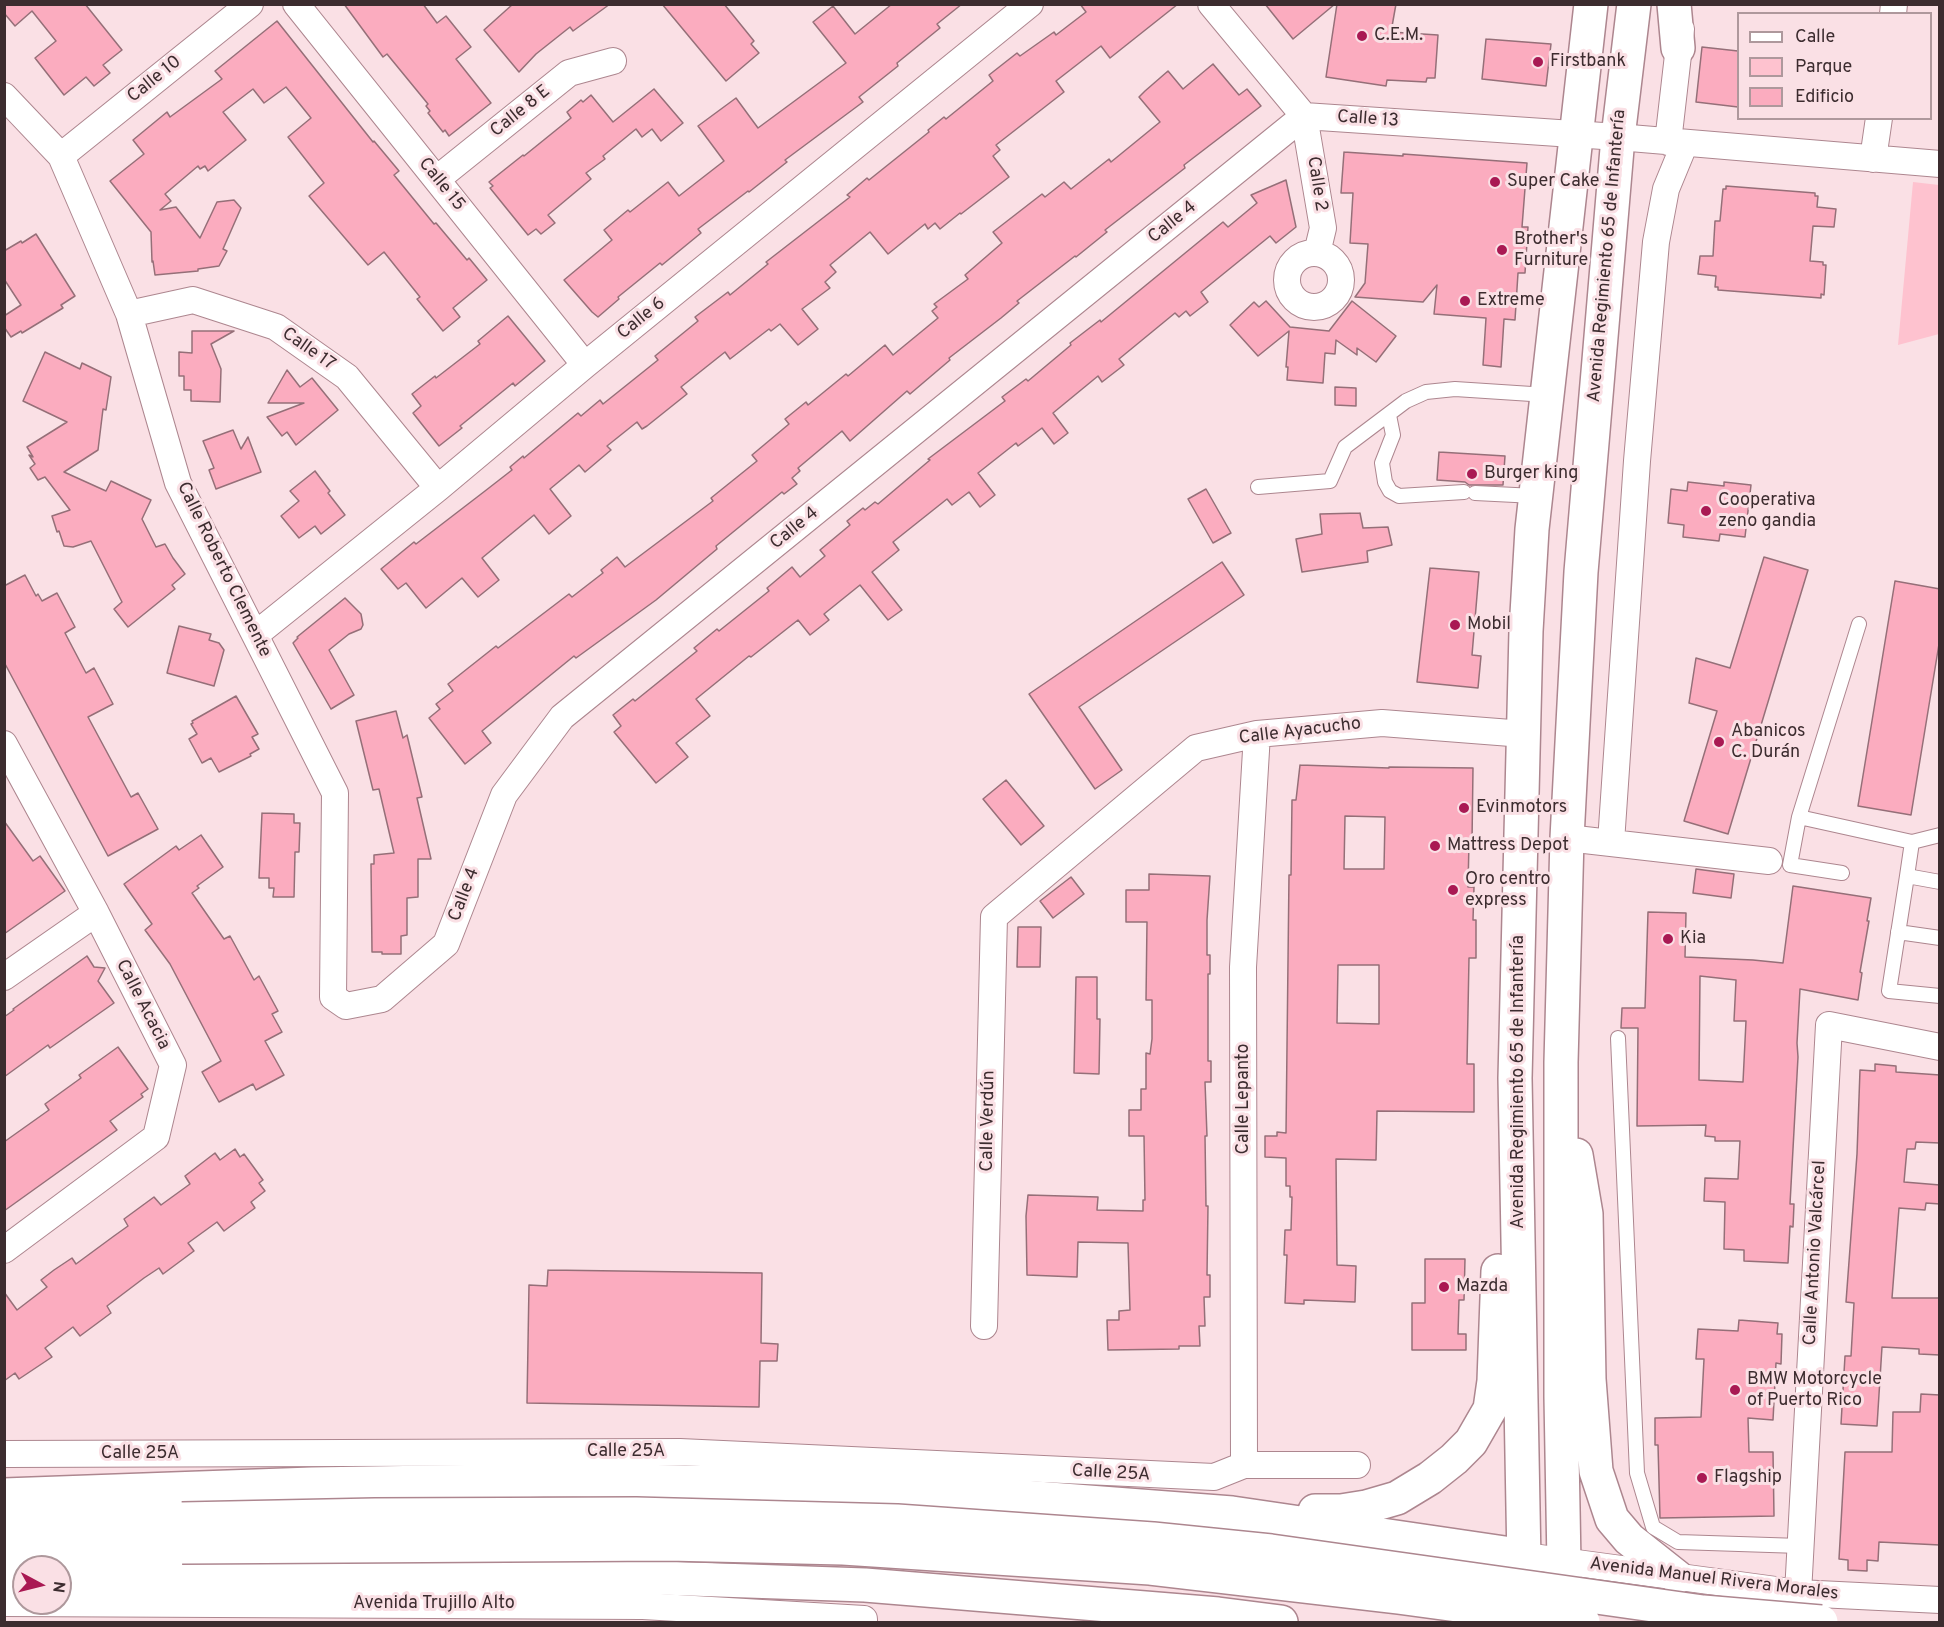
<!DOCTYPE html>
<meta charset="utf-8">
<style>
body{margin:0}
#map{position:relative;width:1944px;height:1627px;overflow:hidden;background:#fae0e5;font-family:Overpass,sans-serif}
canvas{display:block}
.frame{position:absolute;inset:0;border:6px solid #3c2c2f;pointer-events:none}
.legend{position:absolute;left:1737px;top:12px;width:195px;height:108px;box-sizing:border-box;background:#fae0e5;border:2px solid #ae989c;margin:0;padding:8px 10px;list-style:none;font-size:18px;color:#3c2c2f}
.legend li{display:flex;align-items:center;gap:12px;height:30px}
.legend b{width:30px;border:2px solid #ae989c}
.north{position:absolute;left:12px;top:1555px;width:60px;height:60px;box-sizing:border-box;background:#fae0e5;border:2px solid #ae989c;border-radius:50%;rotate:97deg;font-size:16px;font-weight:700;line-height:24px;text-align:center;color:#3c2c2f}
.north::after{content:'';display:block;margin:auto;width:21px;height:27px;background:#a91953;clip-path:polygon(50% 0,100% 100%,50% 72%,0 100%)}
</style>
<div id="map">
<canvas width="1944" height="1627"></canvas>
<div class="frame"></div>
<ul class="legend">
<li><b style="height:8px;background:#fff"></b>Calle</li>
<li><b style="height:16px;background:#fec2cf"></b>Parque</li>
<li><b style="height:16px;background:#fbacbf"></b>Edificio</li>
</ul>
<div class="north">N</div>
</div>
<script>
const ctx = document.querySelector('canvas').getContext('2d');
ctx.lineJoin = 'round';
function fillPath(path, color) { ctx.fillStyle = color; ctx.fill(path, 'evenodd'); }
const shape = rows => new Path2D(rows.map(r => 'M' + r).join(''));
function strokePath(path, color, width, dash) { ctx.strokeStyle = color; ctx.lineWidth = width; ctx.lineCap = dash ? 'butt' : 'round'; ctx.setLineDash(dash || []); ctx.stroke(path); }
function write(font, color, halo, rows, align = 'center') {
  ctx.font = font + ' Overpass,sans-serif'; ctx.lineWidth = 6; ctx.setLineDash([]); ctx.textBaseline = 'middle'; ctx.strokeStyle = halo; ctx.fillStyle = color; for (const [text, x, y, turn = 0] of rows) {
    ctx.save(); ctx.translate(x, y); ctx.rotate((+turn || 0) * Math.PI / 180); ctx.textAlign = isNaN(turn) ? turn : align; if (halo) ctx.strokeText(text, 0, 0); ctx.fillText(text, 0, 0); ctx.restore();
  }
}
fillPath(shape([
 [1913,182,1939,185,1939,334,1898,345]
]), '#fec2cf');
const building = shape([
 [4,4,85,4,122,50,103,65,110,73,94,86,86,77,64,95,35,58,56,41,32,11,15,26,4,13,4,4],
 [344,4,423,4,437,23,446,16,471,47,456,59,491,103,449,136,445,130,443,132,428,113,430,111,426,106,428,104,387,54,383,57,344,4],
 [513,4,610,4,573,31,570,27,536,54,519,72,484,30,513,4],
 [662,4,724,4,754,41,751,44,759,53,726,81,662,4],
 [892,4,962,4,937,24,940,28,897,63,898,66,859,97,863,102,785,160,787,162,749,192,748,191,698,229,701,233,662,265,660,263,618,297,619,299,598,317,592,312,564,280,612,240,604,230,628,210,630,212,668,182,679,196,724,161,698,126,736,98,758,128,846,63,813,22,833,6,855,34,892,4],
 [1080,4,1178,4,1110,58,1101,46,1056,81,1064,92,996,145,1000,150,993,156,1009,177,961,214,960,213,940,229,935,223,928,229,925,224,888,254,870,232,830,265,836,272,825,282,830,288,802,309,818,329,798,345,780,324,771,331,769,329,730,359,725,352,681,387,687,394,647,426,642,429,637,422,607,446,611,450,585,472,579,465,550,489,571,516,549,534,534,515,482,558,499,580,478,597,462,578,426,608,406,583,398,589,381,569,414,542,416,544,485,491,512,470,510,467,523,456,524,458,578,413,581,416,600,400,603,404,658,360,655,356,698,321,695,317,728,292,730,295,768,264,766,262,850,197,847,195,867,178,869,180,929,132,928,130,944,117,946,119,993,81,989,75,1017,53,1020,56,1054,32,1056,35,1086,12,1080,4],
 [1265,4,1335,4,1293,39,1265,4],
 [1337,4,1396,4,1391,32,1438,35,1435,78,1427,78,1426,82,1387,80,1386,86,1326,77,1337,4],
 [277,21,373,142,374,141,399,171,394,175,434,224,436,223,467,260,469,258,487,280,453,308,460,317,443,331,417,299,420,297,384,252,368,265,309,196,324,183,288,137,311,118,286,87,264,103,253,89,223,112,246,140,208,171,205,166,200,169,198,166,165,194,171,201,160,210,176,207,200,238,217,202,234,200,241,208,223,249,227,251,219,266,198,269,198,271,155,275,153,261,152,262,151,232,110,181,144,154,133,140,167,112,170,117,222,79,215,71,277,21],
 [1486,39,1551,44,1546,86,1482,79,1486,39],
 [1702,47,1738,51,1738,107,1696,102,1702,47],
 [1213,64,1239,95,1247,89,1261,106,1184,165,1185,168,1105,230,1107,232,1076,257,1075,256,1017,301,1019,303,1001,318,949,358,950,360,910,394,907,391,850,441,842,431,798,468,800,471,792,478,797,484,784,494,782,492,716,546,717,549,656,600,576,658,574,656,482,731,491,743,465,764,429,718,440,709,436,704,453,691,448,684,496,646,498,648,569,594,572,597,603,573,601,570,617,557,625,567,713,501,711,498,757,461,752,455,789,424,785,419,806,402,808,405,846,374,848,376,885,345,893,355,938,318,932,311,937,307,934,304,968,279,965,275,1002,243,993,232,1042,194,1045,197,1064,182,1071,189,1109,159,1111,162,1160,122,1139,97,1145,91,1168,71,1183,89,1213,64],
 [654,89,683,123,661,141,652,129,642,137,636,129,603,156,605,159,586,173,591,179,548,215,555,223,541,234,536,229,528,235,490,188,493,186,489,182,523,155,524,156,571,118,567,112,581,100,583,102,591,95,613,122,654,89],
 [1344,152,1403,156,1403,154,1527,163,1522,227,1528,227,1525,273,1518,273,1515,320,1504,319,1501,367,1483,365,1486,318,1434,314,1437,285,1423,302,1355,297,1365,283,1368,244,1350,243,1353,193,1341,193,1344,152],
 [1286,180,1296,227,1276,243,1270,236,1201,292,1208,302,1190,316,1186,311,1179,317,1175,313,1119,359,1124,365,1102,382,1098,376,1053,413,1068,433,1054,444,1042,428,1018,446,1016,443,978,473,995,495,980,507,969,492,952,505,947,499,893,542,899,550,872,572,902,610,888,620,860,585,824,614,829,620,810,635,798,620,751,657,749,656,696,699,710,716,676,743,688,757,656,783,614,732,621,726,613,715,633,699,635,701,697,651,694,648,717,629,719,631,769,591,767,588,792,567,800,577,825,556,820,550,850,525,847,521,863,508,865,510,875,502,878,504,930,460,928,459,1005,401,1002,397,1026,379,1028,381,1071,345,1070,343,1100,320,1101,322,1223,222,1228,227,1257,203,1251,195,1286,180],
 [1726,186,1815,193,1815,196,1818,196,1817,207,1836,209,1834,227,1813,226,1810,261,1823,262,1823,265,1826,265,1824,295,1821,294,1821,298,1718,290,1718,287,1715,287,1716,276,1698,274,1700,256,1713,256,1715,221,1720,221,1723,189,1726,189,1726,186],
 [36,234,75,296,61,305,63,308,22,333,21,331,11,337,4,327,4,316,21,305,4,279,4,251,21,241,22,243,36,234],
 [1266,301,1290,327,1329,331,1352,301,1396,336,1376,362,1357,348,1357,355,1336,340,1335,354,1325,353,1323,383,1287,380,1288,367,1286,367,1289,331,1258,356,1230,325,1254,302,1259,307,1266,301],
 [508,316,545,361,515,386,513,383,460,426,462,428,439,446,413,413,421,406,412,394,435,376,436,378,480,344,478,341,508,316],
 [192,331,234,331,211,344,221,369,220,402,191,401,191,390,184,390,184,376,179,376,179,352,192,353,192,331],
 [45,352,80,369,82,363,111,377,106,410,103,409,98,450,64,472,106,491,111,481,151,500,142,519,156,547,165,544,173,558,185,574,172,585,175,589,128,627,114,609,122,602,91,541,73,547,64,546,59,531,57,532,52,516,70,510,45,477,38,480,30,468,35,464,29,455,33,457,27,447,67,422,23,401,45,352],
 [287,370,300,387,312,378,338,410,296,445,287,432,282,436,267,417,304,403,268,403,287,370],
 [1335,387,1356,388,1356,406,1335,405,1335,387],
 [233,430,241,449,248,437,261,472,216,489,209,470,214,468,203,441,233,430],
 [1439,452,1505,456,1503,485,1469,485,1465,482,1437,480,1439,452],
 [315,471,330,491,328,493,345,515,321,534,315,526,299,538,281,516,299,501,290,491,315,471],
 [1688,482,1724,486,1724,482,1751,485,1745,537,1720,534,1719,541,1683,537,1684,525,1668,523,1671,489,1687,491,1688,482],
 [1206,489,1231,533,1213,543,1188,499,1206,489],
 [1360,513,1363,528,1388,527,1392,545,1367,551,1368,562,1302,572,1296,539,1322,534,1320,514,1360,513],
 [1764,557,1808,570,1728,834,1684,821,1717,711,1689,703,1696,658,1730,668,1764,557],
 [1222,562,1244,595,1079,707,1122,770,1095,789,1029,694,1222,562],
 [1430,568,1479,572,1472,655,1481,656,1478,688,1417,682,1430,568],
 [25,575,36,596,38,594,42,601,57,593,75,627,65,633,86,673,94,668,113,704,88,717,131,797,138,793,158,829,108,856,4,662,4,586,25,575],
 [1895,581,1940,589,1940,638,1911,815,1858,806,1895,581],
 [345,598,361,614,363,625,361,629,349,634,329,650,354,695,331,709,293,643,298,638,297,637,345,598],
 [179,626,211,634,209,640,219,643,224,650,214,686,167,673,179,626],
 [236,696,258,734,252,737,259,749,250,754,251,756,219,772,211,758,202,763,189,739,197,734,191,724,193,723,192,721,236,696],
 [396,711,403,738,407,735,422,797,417,798,431,859,418,859,418,897,407,898,407,935,401,936,401,954,382,954,382,952,372,952,371,864,374,864,374,855,394,853,379,789,373,790,356,721,396,711],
 [1300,765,1389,768,1389,767,1473,768,1472,842,1469,842,1468,887,1474,887,1473,920,1476,920,1476,958,1469,958,1467,1064,1474,1064,1474,1112,1377,1111,1376,1160,1336,1159,1337,1265,1356,1266,1355,1302,1304,1300,1304,1304,1285,1303,1287,1255,1284,1255,1285,1230,1291,1230,1292,1197,1290,1197,1290,1186,1286,1186,1286,1158,1265,1157,1265,1136,1277,1136,1277,1132,1286,1133,1289,875,1291,875,1292,800,1296,800,1300,765],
 [1345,816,1385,817,1384,869,1344,869,1345,816],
 [1338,965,1379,965,1379,1024,1337,1023,1338,965],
 [1006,780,1044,826,1021,845,983,799,1006,780],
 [262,813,294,814,294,823,300,823,299,852,295,852,294,897,273,897,274,888,269,888,269,878,259,878,262,813],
 [4,821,33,861,40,856,65,891,4,934,4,821],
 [201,835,223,867,197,886,199,888,192,893,224,939,230,936,254,980,259,976,278,1011,272,1014,282,1032,265,1041,284,1075,256,1090,253,1084,219,1102,202,1072,221,1061,170,964,145,930,152,924,124,884,176,846,179,850,201,835],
 [1696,869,1734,874,1731,898,1693,893,1696,869],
 [1149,874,1210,876,1207,920,1207,955,1210,955,1210,974,1208,974,1208,1061,1211,1061,1211,1082,1205,1082,1207,1136,1205,1136,1206,1206,1208,1206,1207,1275,1210,1275,1210,1297,1204,1297,1205,1326,1199,1326,1200,1346,1179,1346,1179,1349,1108,1350,1107,1320,1119,1320,1119,1311,1130,1310,1128,1243,1078,1242,1077,1277,1027,1275,1026,1216,1028,1195,1098,1197,1097,1210,1143,1211,1143,1200,1145,1200,1144,1136,1129,1136,1129,1110,1141,1110,1141,1089,1146,1089,1146,1053,1150,1054,1152,1039,1152,1000,1146,1000,1147,922,1126,922,1126,890,1149,890,1149,874],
 [1071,877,1084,894,1053,918,1040,901,1071,877],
 [1793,886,1871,898,1867,921,1869,921,1860,972,1862,973,1858,1000,1800,989,1797,1043,1798,1057,1790,1204,1794,1204,1793,1227,1790,1226,1788,1263,1744,1261,1744,1250,1724,1249,1725,1202,1704,1201,1705,1178,1738,1179,1740,1141,1715,1141,1715,1137,1705,1136,1706,1125,1637,1126,1638,1028,1621,1028,1622,1008,1645,1008,1648,912,1686,913,1685,957,1753,960,1783,963,1793,886],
 [1700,976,1736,980,1734,1021,1746,1021,1743,1082,1699,1080,1700,976],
 [1018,927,1041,927,1040,967,1017,967,1018,927],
 [87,956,94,967,105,968,98,981,114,1003,50,1048,48,1045,4,1077,4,1017,14,1010,13,1009,87,956],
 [1076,977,1097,977,1097,1019,1100,1019,1099,1074,1074,1073,1076,977],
 [118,1047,148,1089,141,1094,143,1097,110,1121,117,1130,4,1211,4,1142,49,1110,45,1104,81,1078,79,1075,118,1047],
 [1875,1064,1896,1066,1896,1072,1940,1075,1940,1143,1916,1142,1915,1149,1907,1149,1904,1182,1940,1185,1940,1204,1926,1203,1925,1210,1899,1208,1892,1298,1940,1298,1940,1355,1919,1354,1919,1349,1882,1347,1877,1426,1841,1424,1845,1356,1851,1356,1854,1303,1846,1302,1857,1154,1860,1070,1875,1071,1875,1064],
 [235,1149,240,1157,244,1154,263,1180,259,1183,265,1191,251,1202,255,1208,224,1231,217,1222,188,1243,194,1251,163,1274,159,1268,144,1278,107,1306,111,1313,80,1336,73,1327,45,1348,52,1357,19,1379,15,1373,4,1381,4,1292,17,1310,47,1287,41,1280,54,1270,72,1258,76,1264,114,1236,128,1226,124,1219,154,1197,161,1205,190,1184,185,1176,215,1153,220,1160,235,1149],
 [1425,1259,1465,1259,1464,1300,1459,1300,1458,1334,1466,1334,1466,1350,1412,1350,1412,1303,1425,1303,1425,1259],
 [548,1270,762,1273,761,1343,778,1344,777,1361,760,1361,759,1407,527,1403,529,1285,547,1286,548,1270],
 [1739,1320,1778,1323,1777,1334,1782,1334,1781,1364,1776,1363,1773,1420,1748,1418,1749,1452,1773,1452,1774,1516,1660,1518,1658,1445,1655,1445,1655,1418,1701,1417,1704,1359,1696,1359,1698,1329,1738,1331,1739,1320],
 [1921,1394,1940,1395,1940,1545,1879,1542,1878,1561,1867,1560,1867,1571,1848,1570,1848,1560,1839,1559,1845,1452,1892,1452,1893,1412,1920,1412,1921,1394]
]);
fillPath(building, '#fbacbf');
strokePath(building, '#956f78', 1.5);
const service = shape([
 [1389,415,1393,435,1382,463,1385,482,1390,491,1399,496,1464,492],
 [1258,487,1330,481,1345,447,1406,401,1426,392,1455,389,1547,395],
 [1475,493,1535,496],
 [1859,624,1799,817,1912,842,1907,876],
 [1799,817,1790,865,1842,873],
 [1912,842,1940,835],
 [1940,882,1907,876,1889,991,1940,996],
 [1898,932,1940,938],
 [1618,1038,1637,1473,1653,1527,1678,1542,1800,1546]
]);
const minor = shape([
 [296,4,585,365],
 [1211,4,1304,116,1618,137,1940,164],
 [1893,14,1894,4],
 [4,96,61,156,129,314,178,483,335,793,333,997,346,1006,382,999,446,944,504,795,562,717,1304,116],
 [1304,116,1323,228,1317,253],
 [1668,142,1681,29],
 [61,156,250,4],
 [1873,159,1879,118],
 [437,179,569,73,613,61],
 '1287 280a27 27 0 1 1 54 0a27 27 0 1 1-54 0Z',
 [129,314,193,300,276,327,347,377,438,488],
 [255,635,438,488,585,365,1030,4],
 [4,744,96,913,173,1065,156,1137,4,1250],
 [1567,838,1769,861],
 [1611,842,1637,461,1656,242,1666,189,1685,143],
 [4,977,96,913],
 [984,1326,994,917,1196,748,1257,734,1382,723,1524,734],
 [4,1454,680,1452,1214,1477,1244,1465,1357,1465],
 [1244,1465,1243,967,1257,734],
 [1525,1556,1798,1593,1940,1600],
 [1798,1593,1829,1025,1940,1047],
 [4,1603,643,1606,864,1619,864,1622]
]);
const trunk = shape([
 [1674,4,1678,48],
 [1576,1155,1586,1214,1589,1379,1596,1471,1612,1519,1629,1539,1677,1577],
 [4,1495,312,1484,559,1480,753,1483,1010,1496,1232,1513,1525,1556],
 [1315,1511,1341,1511,1366,1507,1397,1498,1430,1478,1454,1459,1471,1442,1490,1409,1494,1381,1498,1271],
 [4,1520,182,1519],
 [4,1551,182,1547],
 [4,1576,24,1576],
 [60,1576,402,1579,632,1577,865,1585,1218,1614,1281,1622],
 [1525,1616,1515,1078,1526,631,1532,529,1591,4],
 [1565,1620,1561,1397,1561,1062,1567,838,1581,572,1618,137,1634,4]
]);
strokePath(service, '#ad868f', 16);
strokePath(minor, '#ad868f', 28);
strokePath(trunk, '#ad868f', 36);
strokePath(service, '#fff', 14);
strokePath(minor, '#fff', 26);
strokePath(trunk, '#fff', 33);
const trunkBridge = shape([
 [182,1519,375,1515,636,1514,897,1521,1153,1539,1271,1551,1703,1612,1821,1622],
 [182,1547,668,1544,843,1548,1150,1568,1399,1597,1583,1622]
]);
strokePath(trunkBridge, '#ad868f', 36, []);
strokePath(trunkBridge, '#fff', 33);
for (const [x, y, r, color] of [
 [1362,36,6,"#a91953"],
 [1538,62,6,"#a91953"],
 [1495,182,6,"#a91953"],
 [1502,250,6,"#a91953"],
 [1465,301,6,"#a91953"],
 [1472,474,6,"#a91953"],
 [1706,511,6,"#a91953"],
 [1455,625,6,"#a91953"],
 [1719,742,6,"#a91953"],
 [1464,808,6,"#a91953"],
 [1435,846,6,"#a91953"],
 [1453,890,6,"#a91953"],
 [1668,939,6,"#a91953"],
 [1444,1287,6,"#a91953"],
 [1735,1390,6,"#a91953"],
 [1702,1478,6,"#a91953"]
]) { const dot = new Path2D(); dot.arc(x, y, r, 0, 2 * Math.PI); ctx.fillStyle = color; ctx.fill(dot); strokePath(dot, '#fae0e5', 2); }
write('18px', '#3c2c2f', '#fae0e5', [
 ["C.E.M.",1374,36],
 ["Firstbank",1550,62],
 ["Super Cake",1507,182],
 ["Brother's",1514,240],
 ["Furniture",1514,261],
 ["Extreme",1477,301],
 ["Burger king",1484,474],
 ["Cooperativa",1718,501],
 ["zeno gandia",1718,522],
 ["Mobil",1467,625],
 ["Abanicos",1731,732],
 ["C. Durán",1731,753],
 ["Evinmotors",1476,808],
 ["Mattress Depot",1447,846],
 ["Oro centro",1465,880],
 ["express",1465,901],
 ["Kia",1680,939],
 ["Mazda",1456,1287],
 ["BMW Motorcycle",1747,1380],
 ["of Puerto Rico",1747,1401],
 ["Flagship",1714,1478]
], 'left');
write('18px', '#3c2c2f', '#fae0e5', [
 ["Calle 10",155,80,-39],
 ["Calle 8 E",521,112,-39],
 ["Calle 13",1368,120,4],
 ["Calle 2",1316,184,81],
 ["Calle 15",441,185,51],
 ["Calle 4",1173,223,-39],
 ["Avenida Regimiento 65 de Infantería",1608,256,-85],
 ["Calle 6",642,319,-39],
 ["Calle 17",308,350,35],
 ["Calle 4",795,529,-39],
 ["Calle Roberto Clemente",223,570,64],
 ["Calle Ayacucho",1300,732,-7],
 ["Calle 4",465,895,-69],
 ["Calle Acacia",142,1005,63],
 ["Avenida Regimiento 65 de Infantería",1519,1082,-90],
 ["Calle Lepanto",1244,1099,-90],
 ["Calle Verdún",989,1121,-89],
 ["Calle Antonio Valcárcel",1816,1253,-87],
 ["Calle 25A",626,1452],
 ["Calle 25A",140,1454],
 ["Calle 25A",1111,1474,3],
 ["Avenida Manuel Rivera Morales",1714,1580,7],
 ["Avenida Trujillo Alto",434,1604]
]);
</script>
